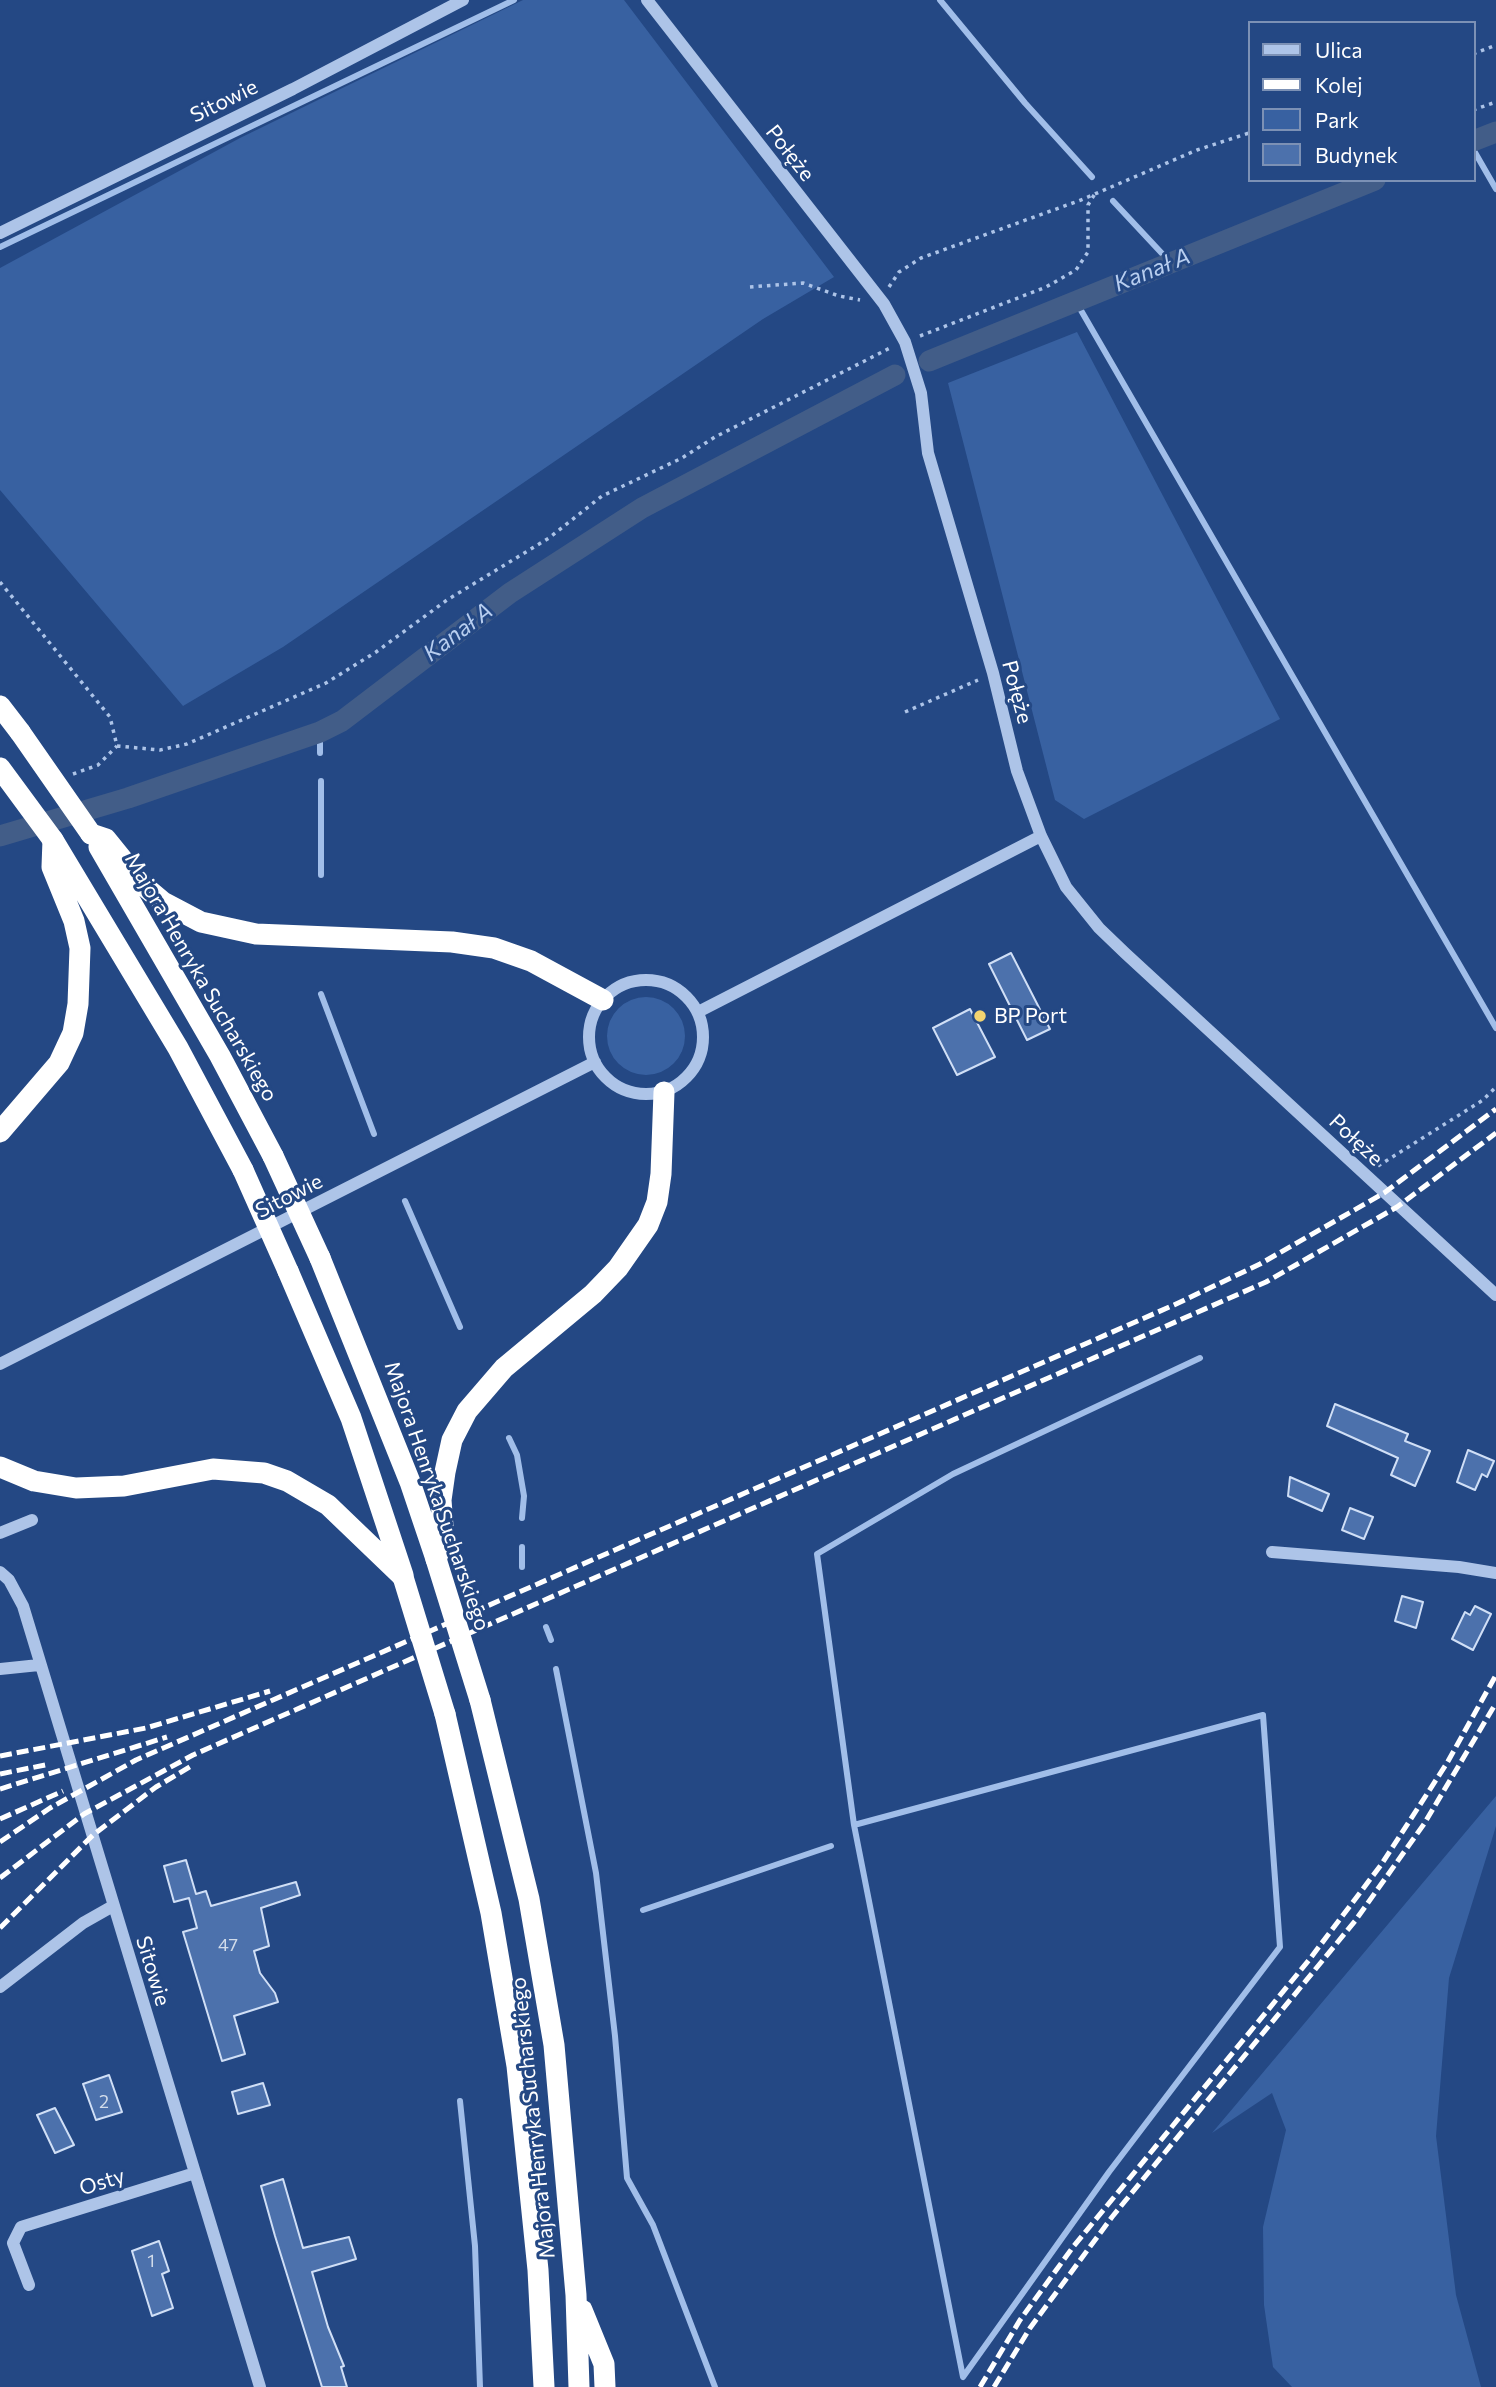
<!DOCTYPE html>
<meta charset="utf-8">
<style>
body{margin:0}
#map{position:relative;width:1496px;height:2387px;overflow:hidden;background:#244884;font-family:Commissioner,sans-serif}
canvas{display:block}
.legend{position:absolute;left:1248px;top:21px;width:228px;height:161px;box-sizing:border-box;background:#244884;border:2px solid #7c91b5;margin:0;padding:9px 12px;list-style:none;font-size:21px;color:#fff}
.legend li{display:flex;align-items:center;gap:14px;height:35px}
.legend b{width:35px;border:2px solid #7c91b5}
</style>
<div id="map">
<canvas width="1496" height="2387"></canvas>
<ul class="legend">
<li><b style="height:9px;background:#adc4e8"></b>Ulica</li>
<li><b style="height:9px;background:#fff"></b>Kolej</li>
<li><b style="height:19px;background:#3861a1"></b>Park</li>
<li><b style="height:19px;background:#4c71ac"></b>Budynek</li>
</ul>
</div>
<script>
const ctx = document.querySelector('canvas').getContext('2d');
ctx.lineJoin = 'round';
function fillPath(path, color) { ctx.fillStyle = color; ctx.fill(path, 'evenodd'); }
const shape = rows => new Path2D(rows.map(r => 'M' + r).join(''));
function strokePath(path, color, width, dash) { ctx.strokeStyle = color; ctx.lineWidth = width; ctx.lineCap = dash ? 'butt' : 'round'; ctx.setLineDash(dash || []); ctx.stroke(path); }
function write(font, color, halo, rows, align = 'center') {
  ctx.font = font + ' Commissioner,sans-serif'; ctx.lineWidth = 6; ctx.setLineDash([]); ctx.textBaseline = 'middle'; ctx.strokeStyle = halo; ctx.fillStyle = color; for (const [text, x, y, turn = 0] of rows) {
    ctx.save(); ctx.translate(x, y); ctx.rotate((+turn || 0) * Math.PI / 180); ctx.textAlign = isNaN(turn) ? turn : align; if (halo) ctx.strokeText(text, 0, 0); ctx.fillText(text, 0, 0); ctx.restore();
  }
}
fillPath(shape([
 [523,0,624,0,834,277,763,319,283,647,183,706,0,490,0,268,240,138],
 [1077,332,1280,719,1084,819,1055,800,948,383],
 '607 1036a39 39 0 1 1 78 0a39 39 0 1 1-78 0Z',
 [1496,1796,1496,1826,1449,1978,1436,2136,1456,2295,1481,2387,1292,2387,1273,2367,1264,2305,1263,2227,1286,2130,1272,2093,1212,2133]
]), '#3861a1');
strokePath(shape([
 [940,0,1025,103,1092,177],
 [1473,149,1496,189],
 [1113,201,1169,261],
 [0,247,514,0],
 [1075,300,1496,1028],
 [320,732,320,753],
 [321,781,321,875],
 [321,994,374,1134],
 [405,1201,460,1327],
 [509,1438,517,1455,524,1496,522,1518],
 [522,1547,522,1567],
 [546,1627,551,1640],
 [556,1669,596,1873,615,2036,627,2178,653,2225,715,2387],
 [1263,1715,1280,1947,1109,2172,963,2377,854,1825,1263,1715],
 [854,1825,817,1554,953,1474,1200,1358],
 [643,1910,831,1846],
 [460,2101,475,2246,480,2387]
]), '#a1bee9', 6);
strokePath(shape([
 [1473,141,1496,132],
 [929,361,1375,180],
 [0,836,128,798,320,732,342,721,510,593,642,508,895,375]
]), '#425d88', 21);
const building = shape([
 [1011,953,1050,1029,1027,1040,989,964,1011,953],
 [970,1009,995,1057,957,1075,933,1028,970,1009],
 [1335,1404,1408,1434,1405,1441,1430,1451,1415,1486,1391,1475,1398,1458,1327,1426,1335,1404],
 [1468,1450,1494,1461,1487,1477,1482,1474,1475,1490,1457,1482,1468,1450],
 [1290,1477,1329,1494,1322,1511,1288,1496,1290,1477],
 [1350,1508,1373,1517,1364,1539,1342,1530,1350,1508],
 [1402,1596,1423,1602,1416,1628,1395,1621,1402,1596],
 [1475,1606,1491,1614,1473,1650,1452,1639,1465,1612,1470,1615,1475,1606],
 [186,1860,196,1894,206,1891,211,1906,296,1882,300,1895,261,1908,269,1946,254,1951,260,1973,275,1993,278,2002,234,2016,245,2054,222,2061,183,1932,197,1928,189,1898,174,1902,164,1866,186,1860],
 [109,2075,122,2112,96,2120,83,2084,109,2075],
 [263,2083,270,2105,238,2114,232,2092,263,2083],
 [55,2108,74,2145,55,2153,37,2115,55,2108],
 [283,2179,303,2248,349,2237,356,2259,312,2272,328,2327,344,2366,341,2367,347,2387,322,2387,275,2236,261,2186,283,2179],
 [159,2241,169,2271,162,2274,173,2308,152,2316,132,2251,159,2241]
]);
fillPath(building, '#4c71ac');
strokePath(building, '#d0dff6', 2);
strokePath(shape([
 [1473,54,1496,45],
 [1473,110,1496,102],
 [750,287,803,283,839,296,860,300],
 [889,287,899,272,921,258,1081,200,1197,150,1249,133],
 [920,336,1046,287,1076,270,1088,252,1088,205,1096,192],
 [0,582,110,717,117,746],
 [905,712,978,680],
 [117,746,160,750,187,744,326,683,376,652,447,600,549,538,602,496,682,458,715,437,890,348],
 [73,774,98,765,117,746],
 [1378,1166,1483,1100,1496,1087]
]), '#adc4e8', 3.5, [3.5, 5]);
strokePath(shape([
 [647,0,884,304,905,342,921,393,928,453,993,673,1017,771,1041,836,1066,887,1099,928,1125,953,1496,1295],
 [0,233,293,89,463,0],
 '589 1037a57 57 0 1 1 114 0a57 57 0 1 1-114 0Z',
 [698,1012,1041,836],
 [0,1364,595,1062],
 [0,1533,32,1520],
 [1272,1552,1459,1567,1496,1573],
 [0,1572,9,1580,23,1606,260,2387],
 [0,1669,39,1665],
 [0,1987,83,1923,113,1906],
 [29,2285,13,2243,21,2227,195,2173]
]), '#adc4e8', 12);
strokePath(shape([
 [0,706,20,732],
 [91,834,106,839,144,886,163,902,201,922,256,934,452,942,494,948,531,961,603,1000],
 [53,840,178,1048,243,1170],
 [99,847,220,1056,273,1156],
 [0,1132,59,1063,73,1033,78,1004,80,948,74,921,52,867,53,840],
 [320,1258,410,1482,436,1559],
 [288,1271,351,1418,403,1575],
 [0,1467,34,1481,76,1488,124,1486,213,1469,264,1473,287,1481,328,1505,403,1577],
 [436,1559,444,1539,441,1500,445,1472,452,1440,467,1411,504,1368,593,1294,618,1268,648,1225,657,1202,661,1174,664,1092],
 [480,1700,529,1899,554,2045,576,2295,579,2387],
 [445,1714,491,1913,517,2066,538,2270,544,2387],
 [582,2310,604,2364,605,2387]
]), '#fff', 21);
strokePath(shape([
 [551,1578,1174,1305,1260,1264,1384,1193,1496,1109],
 [0,1756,146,1728,270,1691],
 [0,1774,50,1764],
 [0,1789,167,1737],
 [0,1819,63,1791],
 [0,1842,50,1808,136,1760,558,1575],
 [0,1878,84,1814,193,1755,1266,1282,1397,1207,1496,1133],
 [0,1928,93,1835,156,1787,193,1765],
 [980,2387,1020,2320,1073,2247,1309,1960,1381,1865,1447,1763,1496,1675],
 [994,2387,1030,2328,1112,2217,1355,1921,1424,1824,1496,1703]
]), '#fff', 5, [12, 5]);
strokePath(shape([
 [20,732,91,834],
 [0,768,53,840],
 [273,1156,320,1258],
 [243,1170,288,1271],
 [436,1559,480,1700],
 [403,1577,445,1714]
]), '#fff', 21);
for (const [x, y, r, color] of [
 [980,1016,7,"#f3d470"]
]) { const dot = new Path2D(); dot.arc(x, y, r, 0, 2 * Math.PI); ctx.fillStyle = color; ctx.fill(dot); strokePath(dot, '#244884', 2.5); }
write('18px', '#d2dcea', null, [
 ["47",228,1945],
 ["2",104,2102],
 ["1",151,2261]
]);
write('21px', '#fff', '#244884', [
 ["Sitowie",224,101,-26],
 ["Połęże",790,153,52],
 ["Połęże",1017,692,75],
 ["Majora Henryka Sucharskiego",201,977,60],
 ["Połęże",1356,1140,43],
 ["Sitowie",289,1196,-27],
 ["Majora Henryka Sucharskiego",437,1496,71],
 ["Sitowie",153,1971,73],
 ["Majora Henryka Sucharskiego",533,2118,-96],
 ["Osty",102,2182,-17]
]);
write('21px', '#fff', '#244884', [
 ["BP Port",994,1016]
], 'left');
write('italic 23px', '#b8ceef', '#244884', [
 ["Kanał A",1152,270,-22],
 ["Kanał A",458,632,-37]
]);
</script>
